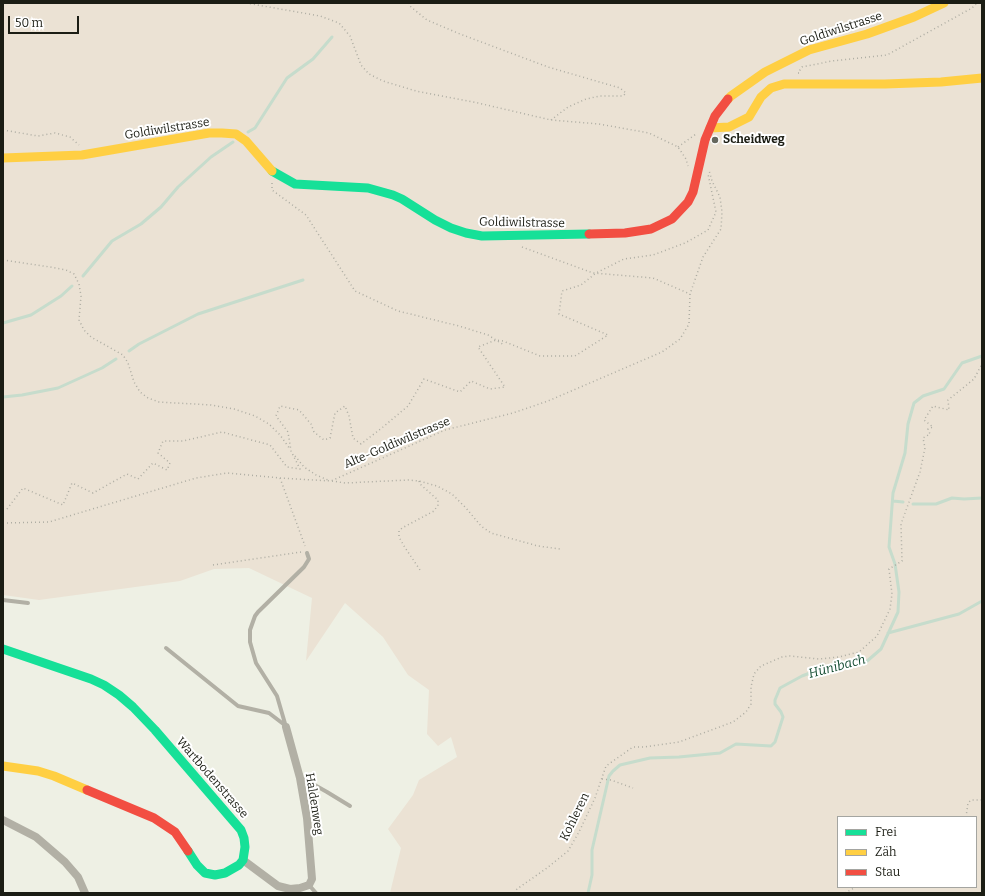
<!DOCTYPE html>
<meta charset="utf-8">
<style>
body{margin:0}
#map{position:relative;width:985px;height:896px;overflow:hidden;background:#eef0e4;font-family:Bitter,serif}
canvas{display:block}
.frame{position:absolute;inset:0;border:4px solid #1b1d14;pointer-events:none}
.legend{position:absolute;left:837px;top:816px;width:140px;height:72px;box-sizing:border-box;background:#fff;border:1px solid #a4a5a1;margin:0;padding:5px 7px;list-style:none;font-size:12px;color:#1b1d14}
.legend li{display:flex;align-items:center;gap:8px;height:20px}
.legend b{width:20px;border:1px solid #a4a5a1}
.scale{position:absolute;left:8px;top:16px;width:71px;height:18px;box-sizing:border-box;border:2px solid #1b1d14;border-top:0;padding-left:5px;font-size:12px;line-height:14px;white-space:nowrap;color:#1b1d14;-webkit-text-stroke:3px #fff;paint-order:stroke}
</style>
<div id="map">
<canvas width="985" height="896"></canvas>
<div class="frame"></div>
<ul class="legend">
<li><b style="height:5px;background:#16e098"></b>Frei</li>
<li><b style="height:5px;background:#ffcf43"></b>Zäh</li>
<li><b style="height:5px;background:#f24e42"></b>Stau</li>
</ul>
<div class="scale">50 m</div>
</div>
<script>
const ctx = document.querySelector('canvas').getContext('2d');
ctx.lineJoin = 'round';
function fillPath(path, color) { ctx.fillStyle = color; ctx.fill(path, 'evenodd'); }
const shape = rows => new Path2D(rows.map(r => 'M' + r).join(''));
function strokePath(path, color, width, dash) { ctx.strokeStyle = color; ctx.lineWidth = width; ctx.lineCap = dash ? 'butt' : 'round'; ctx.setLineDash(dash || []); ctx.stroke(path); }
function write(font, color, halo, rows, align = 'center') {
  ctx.font = font + ' Bitter,serif'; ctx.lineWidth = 4; ctx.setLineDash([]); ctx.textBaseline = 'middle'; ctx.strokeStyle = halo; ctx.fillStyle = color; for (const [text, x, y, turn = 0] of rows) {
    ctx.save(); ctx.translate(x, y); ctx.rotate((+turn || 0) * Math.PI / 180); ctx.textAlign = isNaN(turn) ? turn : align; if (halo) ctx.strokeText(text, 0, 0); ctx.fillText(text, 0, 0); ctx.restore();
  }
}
fillPath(shape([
 [3,3,982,3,982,893,445,893,441,892,390,893,401,848,388,829,413,795,419,780,457,757,451,737,438,746,427,734,429,690,408,675,383,637,345,603,306,661,312,598,249,568,214,569,180,581,39,600,3,595],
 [838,817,976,817,976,887,838,887]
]), '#ebe2d4');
strokePath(shape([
 [248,132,255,128,287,78,313,59,332,37],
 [83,276,112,241,141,224,161,207,178,187,211,157,233,142],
 [3,323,31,315,61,296,72,286],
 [129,351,139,344,198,314,303,280],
 [3,397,22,395,58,388,102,368,116,359],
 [893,501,903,502],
 [913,504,936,504,952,498,964,499,982,498],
 [888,633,959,614,982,601],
 [588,893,592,875,592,850,609,776,613,771,620,765,650,758,679,757,720,753,736,744,771,746,775,742,783,717,781,712,775,704,775,700,780,688,802,676,810,673,866,662,881,649,898,612,899,592,895,564,889,547,893,493,905,453,908,424,914,403,923,396,944,389,962,363,982,356]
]), '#c6dccc', 3);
strokePath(shape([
 [246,3,320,16,339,23,350,36,361,65,369,74,383,81,416,91,478,103,551,120,599,124,649,133,678,147,686,159,688,166],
 [408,3,411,7,427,20,460,34,548,67,620,88,626,93,623,96,600,96,586,99,568,107,551,120],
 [799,73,798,73,802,67,832,61,887,55,972,8,977,3],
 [3,130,38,136,55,133,70,137,79,145],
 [678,147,696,134],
 [272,183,272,190,306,215,355,291,398,311,459,326,488,335,504,345],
 [522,247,593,273,653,278,690,294],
 [3,260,50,267,66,270,74,274,79,284,81,296,79,320,84,330,91,337,123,355,128,363,134,382,140,392,148,398,159,402,211,405,234,409,255,416,269,424,280,435,290,449],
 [295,456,304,467,316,475,328,480],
 [280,478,305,546],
 [332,481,345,483,408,480,419,481,437,486,452,494,466,508,481,526,491,533,538,546,560,549],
 [419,481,420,484,438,500,438,505,434,511,402,528,399,531,399,537,404,546,420,570],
 [3,509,7,509,23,488,63,505,72,483,93,493,127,474,138,479,153,463,167,470,170,463,158,453,163,441,183,441,222,432,270,445,287,467,300,469,291,451,288,432,276,416,280,406,299,410,311,424,314,432,324,440,330,438,335,413,345,406,349,416,353,438,361,444,383,427,408,406,424,379,460,392,471,381,490,389,505,387,478,347,496,340,503,341,540,356,575,356,608,335,559,314,562,291,581,285,596,273,624,259,653,255,685,243,708,230,716,212,708,174],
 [3,523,49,522,196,478,227,473,280,478,331,481,445,430,513,413,548,401,662,352,680,339,689,324,690,294,703,257,721,229,722,212,720,197,712,181,709,170],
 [213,565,301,552],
 [602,779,611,780,633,788],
 [966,817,968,803,971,800,982,800],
 [514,893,517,889,547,868,568,851,579,832,595,798,606,766,633,747,644,747,679,742,733,722,746,712,751,704,751,687,754,674,761,666,782,657,790,656,819,659,839,657,859,652,877,636,890,609,892,594,889,569,902,561,901,524,920,472,925,448,923,438,930,434,928,429,933,427,924,420,933,406,949,410,948,400,974,379,982,364],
 [845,893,856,887]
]), '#aeada3', 1.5, [1, 3]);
strokePath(shape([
 [3,600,28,603],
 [166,648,238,706,269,713,286,726],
 [286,727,277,696,256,663,250,642,250,630,255,616,258,612,304,567,309,559,307,553],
 [300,779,304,779,327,792,350,806],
 [309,885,316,893]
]), '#b2b0a5', 4);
strokePath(shape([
 [3,820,36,837,65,862,78,877,85,893],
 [243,860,278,886,290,889,300,888,309,885,312,879,307,818,300,778,286,727]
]), '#b2b0a5', 8);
strokePath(shape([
 [272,171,295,184,368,188,393,195,402,199,435,220,451,228,466,233,482,236,589,234],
 [3,649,91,679,104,685,119,695,133,707,155,730,241,830,244,838,245,847,243,860,239,865,225,873,215,875,205,873,197,865,188,851]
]), '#16e098', 9);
strokePath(shape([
 [728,99,731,96,765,72,809,50,867,34,914,17,944,3],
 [710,128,729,127,749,117,761,97,771,88,784,84,885,84,941,82,982,78],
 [3,158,82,155,209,133,222,133,236,134,246,141,272,171],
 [3,766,38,771,54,776,87,790]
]), '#ffcf43', 9);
strokePath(shape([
 [589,234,625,233,651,229,672,219,688,202,693,192,705,140,715,116,728,99],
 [87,790,154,818,175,832,188,851]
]), '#f24e42', 9);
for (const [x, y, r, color] of [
 [715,140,4,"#65675d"]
]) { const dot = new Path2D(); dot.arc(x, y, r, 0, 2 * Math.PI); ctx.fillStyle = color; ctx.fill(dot); strokePath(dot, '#fff', 1.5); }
write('12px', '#1b1d14', '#fff', [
 ["Goldiwilstrasse",841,29,-18],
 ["Goldiwilstrasse",167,129,-9],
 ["Goldiwilstrasse",522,223,1],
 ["Alte-Goldiwilstrasse",397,443,-23],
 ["Wartbodenstrasse",212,778,49],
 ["Haldenweg",314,804,81],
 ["Kohleren",575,817,-64]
]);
write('bold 12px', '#1b1d14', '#fff', [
 ["Scheidweg",723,140]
], 'left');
write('italic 13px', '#144c32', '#fff', [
 ["Hünibach",837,667,-15]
]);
</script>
